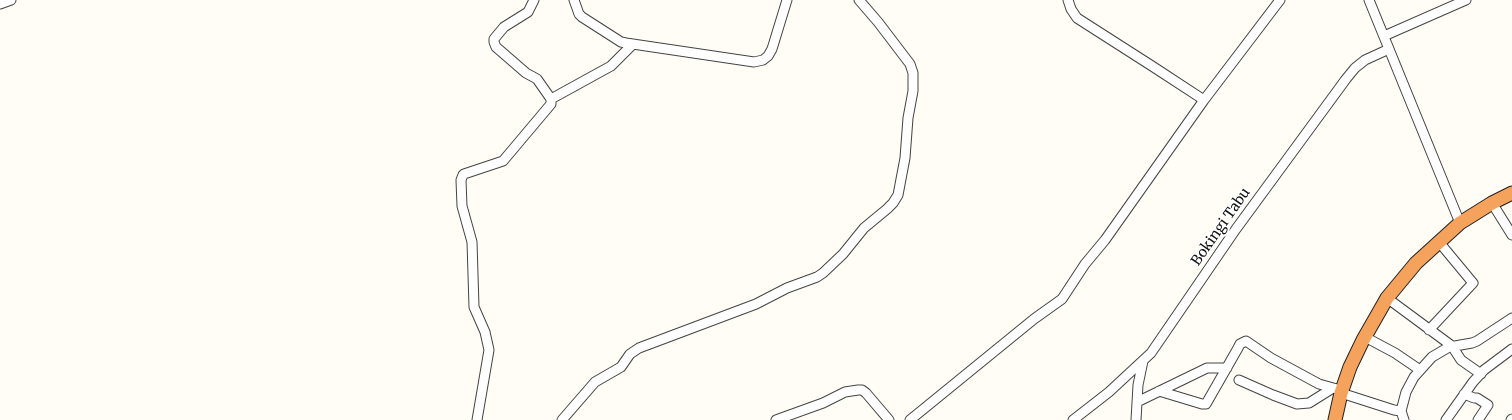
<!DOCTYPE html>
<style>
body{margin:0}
canvas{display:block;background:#fffdf5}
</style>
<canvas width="1512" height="420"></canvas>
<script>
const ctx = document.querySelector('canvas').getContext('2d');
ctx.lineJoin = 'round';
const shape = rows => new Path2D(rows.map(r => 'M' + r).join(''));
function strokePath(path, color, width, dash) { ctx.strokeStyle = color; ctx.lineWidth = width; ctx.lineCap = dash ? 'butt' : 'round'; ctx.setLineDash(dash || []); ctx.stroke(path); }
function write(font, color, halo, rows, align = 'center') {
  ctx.font = font + ' Merriweather,serif'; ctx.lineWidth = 4; ctx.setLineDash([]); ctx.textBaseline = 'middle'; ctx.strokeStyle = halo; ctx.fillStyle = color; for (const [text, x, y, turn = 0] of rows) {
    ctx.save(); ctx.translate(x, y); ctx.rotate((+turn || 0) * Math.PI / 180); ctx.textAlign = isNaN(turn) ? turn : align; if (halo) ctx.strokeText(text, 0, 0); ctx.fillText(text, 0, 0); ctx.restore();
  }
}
const minor = shape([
 [574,0,579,14,582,17,621,42,626,43,754,62,763,60,768,56,772,49,787,0],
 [1068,0,1071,9,1077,18,1152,66,1204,100],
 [1369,0,1460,223],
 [0,4,11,0],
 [1384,36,1466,0],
 [551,99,611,66,632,45],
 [1492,203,1512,235],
 [1387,298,1452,346,1461,360,1481,374],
 [1429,330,1473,283,1439,242],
 [1365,337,1395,353,1420,370],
 [1239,380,1273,395,1297,404,1309,403,1333,388],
 [1159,391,1202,404,1206,404,1238,348,1240,344,1246,341,1271,358,1319,384,1337,389,1343,388],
 [1341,393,1394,410,1401,411],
 [1464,394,1474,398,1477,398,1488,405,1478,420],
 [1137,402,1207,368,1227,368],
 [477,420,489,350,485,332,474,307,472,242,462,206,461,180,463,175,464,174,503,161,551,104,551,99,537,79,526,73,496,47,494,42,494,39,504,27,528,12,534,0],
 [562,420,595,382,621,367,630,354,639,348,756,304,787,288,817,277,823,273,843,254,864,228,887,209,893,203,898,195,905,158,908,118,913,91,913,73,910,64,878,22,859,0],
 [776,420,823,403,845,392,858,390,862,390,866,393,889,420],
 [910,420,1034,319,1062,299,1085,264,1105,240,1204,100,1280,0],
 [1073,420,1109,392,1151,353,1236,229,1346,79,1355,68,1365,60,1389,49],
 [1136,420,1138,385,1143,361],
 [1404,420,1401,411,1406,392,1414,377,1432,357,1449,347,1472,343,1477,341,1512,318],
 [1446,420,1473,382,1484,370,1512,349],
 [1511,420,1512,419]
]);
const highway = shape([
 [1335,420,1341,393,1350,367,1363,340,1387,298,1416,263,1460,223,1492,203,1512,193]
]);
strokePath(minor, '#444', 11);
strokePath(highway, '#222', 15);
strokePath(minor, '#fff', 9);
strokePath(highway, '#f5a25d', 13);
write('14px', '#111', '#fff', [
 ["Bokingi Tabu",1221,227,-55]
]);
</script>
